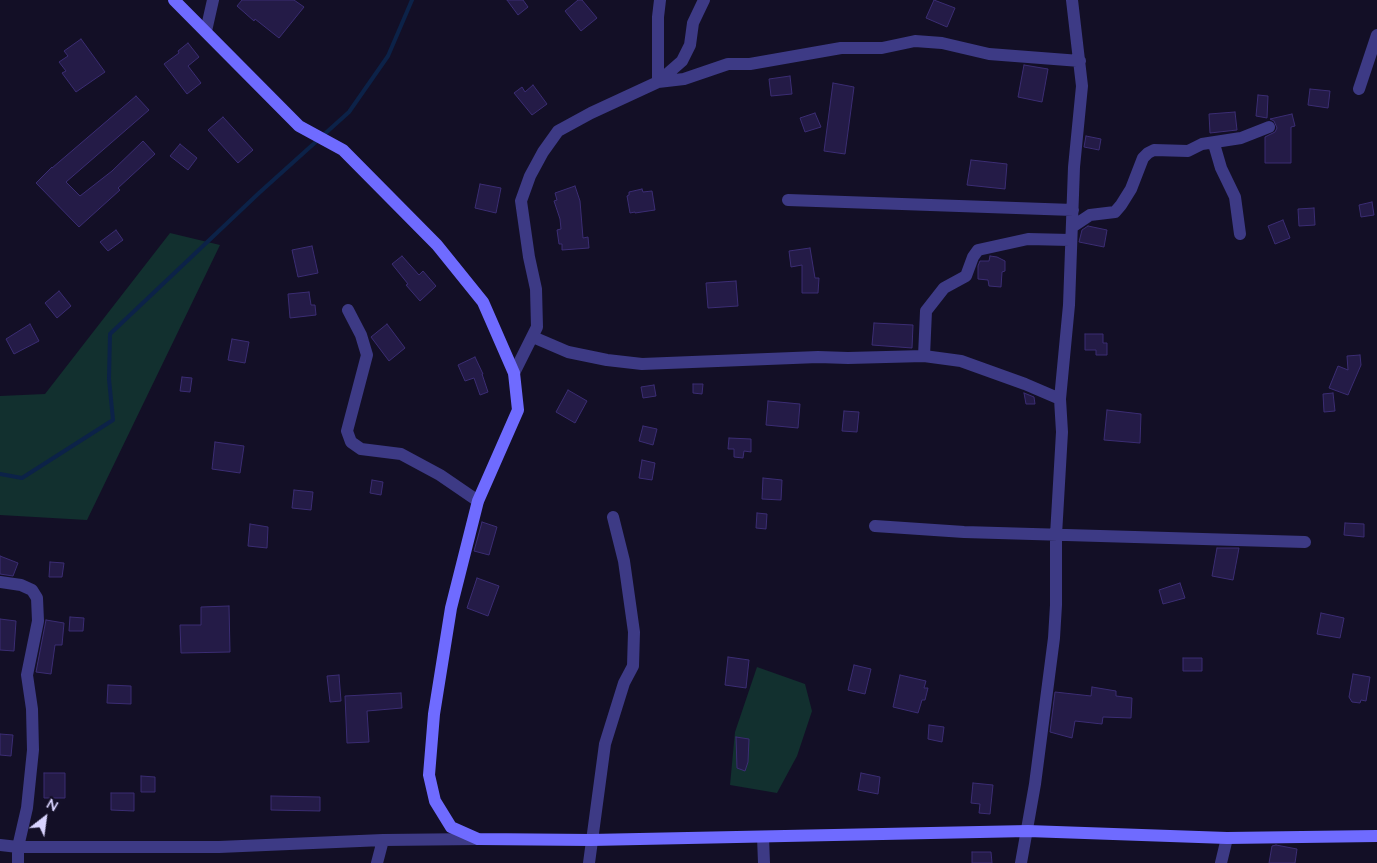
<!DOCTYPE html>
<style>
body{margin:0}
#map{position:relative;width:1377px;height:863px;overflow:hidden;background:#130f26;font-family:Lato,sans-serif}
canvas{display:block}
.north{position:absolute;left:20px;top:793px;width:50px;height:50px;-webkit-text-stroke:4px #130f26;paint-order:stroke;rotate:30deg;font-size:14px;font-weight:700;line-height:20px;text-align:center;color:#d9d4ff}
.north::after{content:'';display:block;margin:auto;width:18px;height:22px;background:#d9d4ff;clip-path:polygon(50% 0,100% 100%,50% 72%,0 100%)}
</style>
<div id="map">
<canvas width="1377" height="863"></canvas>
<div class="north">N</div>
</div>
<script>
const ctx = document.querySelector('canvas').getContext('2d');
ctx.lineJoin = 'round';
function fillPath(path, color) { ctx.fillStyle = color; ctx.fill(path, 'evenodd'); }
const shape = rows => new Path2D(rows.map(r => 'M' + r).join(''));
function strokePath(path, color, width, dash) { ctx.strokeStyle = color; ctx.lineWidth = width; ctx.lineCap = dash ? 'butt' : 'round'; ctx.setLineDash(dash || []); ctx.stroke(path); }
fillPath(shape([
 [170,233,220,245,87,520,0,515,0,396,45,394],
 [757,667,805,684,812,711,797,756,777,793,730,785,735,732]
]), '#12302f');
strokePath(shape([
 [0,474,22,478,113,420,109,379,110,334,259,193,349,112,388,56,412,0]
]), '#0c2248', 4);
const building = shape([
 [242,0,294,0,304,7,279,38,255,19,254,21,237,6,242,0],
 [507,0,523,0,528,7,518,15,507,0],
 [578,0,582,0,597,18,581,31,565,11,578,0],
 [934,0,955,8,947,27,926,18,934,0],
 [81,39,105,72,76,92,62,73,66,71,59,62,68,56,64,51,81,39],
 [188,43,199,57,188,66,201,83,187,94,164,64,179,53,178,51,188,43],
 [1024,65,1048,69,1042,102,1018,97,1024,65],
 [790,76,792,94,771,96,769,79,790,76],
 [833,83,854,87,845,154,824,151,833,83],
 [533,85,547,104,532,115,514,93,522,87,525,92,533,85],
 [1310,89,1330,91,1328,108,1308,105,1310,89],
 [1258,95,1268,96,1267,118,1256,116,1258,95],
 [136,96,149,110,66,182,80,196,112,171,143,141,155,154,118,188,120,190,79,227,36,183,52,167,52,168,136,96],
 [1235,112,1237,130,1210,133,1209,114,1235,112],
 [815,113,821,127,805,132,800,118,815,113],
 [1292,114,1295,126,1291,127,1291,163,1265,163,1265,137,1275,132,1277,128,1274,121,1270,119,1292,114],
 [223,117,253,150,238,163,208,130,223,117],
 [1086,136,1101,139,1099,150,1084,147,1086,136],
 [180,144,197,158,188,170,170,156,180,144],
 [971,160,1007,164,1005,189,967,185,971,160],
 [480,184,501,188,496,213,475,208,480,184],
 [575,186,580,201,583,238,588,237,589,248,562,250,562,244,559,244,557,230,561,229,560,219,554,201,557,200,555,193,575,186],
 [642,189,643,192,652,191,655,210,635,213,635,212,630,213,627,196,629,195,629,192,642,189],
 [1372,202,1374,215,1361,217,1359,205,1372,202],
 [1314,208,1315,225,1299,226,1298,209,1314,208],
 [1283,220,1290,238,1275,244,1268,226,1283,220],
 [1088,226,1107,230,1104,247,1079,242,1082,230,1088,226],
 [116,230,123,240,108,251,100,242,116,230],
 [312,246,318,273,298,277,292,250,312,246],
 [810,248,815,278,819,278,818,293,802,293,802,265,791,267,789,251,810,248],
 [402,256,419,275,423,271,436,286,420,301,406,285,408,284,392,264,402,256],
 [990,256,997,257,1005,261,1005,271,1002,272,1001,287,989,286,988,280,978,279,978,266,980,261,989,261,990,256],
 [736,281,738,306,708,308,706,283,736,281],
 [59,291,71,306,57,318,45,303,59,291],
 [309,292,311,305,315,305,316,315,290,318,288,294,309,292],
 [874,323,913,325,912,348,872,345,874,323],
 [30,324,39,341,14,354,6,339,30,324],
 [387,324,405,348,389,361,371,337,387,324],
 [1085,334,1103,334,1103,343,1107,343,1107,355,1096,355,1096,350,1085,350,1085,334],
 [232,339,249,342,245,363,228,360,232,339],
 [1360,355,1361,365,1348,395,1329,388,1338,366,1348,370,1347,356,1360,355],
 [475,357,483,374,482,374,488,392,480,395,474,378,465,381,458,365,475,357],
 [182,377,192,378,190,392,180,391,182,377],
 [693,384,703,384,702,394,693,393,693,384],
 [654,385,656,396,643,398,641,387,654,385],
 [568,390,587,401,575,423,556,412,568,390],
 [1024,393,1034,397,1035,404,1026,404,1024,393],
 [1333,393,1335,411,1324,412,1323,394,1333,393],
 [768,401,800,404,798,428,766,425,768,401],
 [1107,410,1141,414,1140,443,1104,440,1107,410],
 [844,411,859,412,857,432,842,431,844,411],
 [643,426,657,429,653,445,639,441,643,426],
 [729,438,751,439,751,452,744,451,743,458,734,457,734,449,728,449,729,438],
 [215,442,244,446,240,473,212,469,215,442],
 [642,460,655,463,652,480,639,478,642,460],
 [763,478,782,480,781,500,762,499,763,478],
 [372,480,383,482,381,495,370,493,372,480],
 [294,490,313,492,311,510,292,508,294,490],
 [757,513,767,514,766,529,756,528,757,513],
 [482,522,497,527,489,555,474,551,482,522],
 [1345,523,1364,524,1364,537,1344,535,1345,523],
 [250,524,268,527,267,548,248,546,250,524],
 [1217,548,1239,548,1233,580,1212,576,1217,548],
 [0,556,18,563,13,576,0,574,0,556],
 [50,562,64,563,62,577,49,577,50,562],
 [477,578,499,586,488,616,467,608,477,578],
 [1180,583,1185,598,1163,604,1159,590,1180,583],
 [229,606,230,652,181,653,180,625,201,625,201,607,229,606],
 [1321,613,1344,618,1340,638,1317,634,1321,613],
 [70,617,84,618,83,631,69,631,70,617],
 [0,619,16,621,14,651,0,650,0,619],
 [46,620,64,623,62,645,55,645,51,674,36,672,46,620],
 [728,657,749,660,746,688,725,685,728,657],
 [1183,658,1202,658,1202,671,1183,671,1183,658],
 [854,665,871,669,865,694,848,690,854,665],
 [1353,674,1370,677,1366,701,1361,700,1360,703,1352,702,1349,697,1353,674],
 [339,675,341,701,330,702,327,676,339,675],
 [900,675,926,681,924,688,928,688,925,700,922,700,918,713,893,707,900,675],
 [108,685,131,686,131,704,107,703,108,685],
 [1092,687,1116,691,1116,696,1132,698,1131,718,1103,717,1102,724,1075,721,1072,738,1050,732,1055,692,1091,696,1092,687],
 [401,693,402,708,367,711,369,742,347,743,345,696,401,693],
 [929,725,944,727,942,742,928,739,929,725],
 [0,734,13,735,11,756,0,755,0,734],
 [736,737,749,739,748,762,745,771,737,768,736,737],
 [44,773,65,773,65,798,44,798,44,773],
 [861,773,880,777,878,794,858,790,861,773],
 [141,776,155,777,155,792,141,792,141,776],
 [973,783,993,785,990,814,979,813,980,804,971,803,973,783],
 [111,793,134,793,134,811,111,810,111,793],
 [271,796,320,797,320,811,271,810,271,796],
 [1276,845,1297,849,1295,863,1269,863,1272,846,1276,845],
 [972,852,991,852,992,863,972,863,972,852]
]);
fillPath(building, '#241b47');
strokePath(building, '#3b2d73', 1);
strokePath(shape([
 [660,0,658,17,658,82,684,79,728,64,750,64,841,48,882,48,915,41,942,43,989,54,1080,61],
 [206,31,213,0],
 [1359,89,1377,35],
 [1214,144,1221,168,1235,197,1240,234],
 [788,200,1073,210],
 [1072,227,1090,215,1115,212,1121,205,1131,189,1143,158,1148,153,1154,150,1188,151,1202,144,1241,138,1269,127],
 [348,310,361,335,367,355,347,431,351,442,361,449,401,454,440,475,478,501],
 [533,337,568,352,607,360,642,364,818,357,848,358,924,356,961,361,1025,384,1060,399],
 [924,356,926,311,944,288,966,276,973,257,978,250,1028,239,1070,240],
 [514,373,537,327,536,289,529,257,521,201,530,176,543,152,558,131,591,113,658,82,682,61,690,45,693,23,704,0],
 [875,526,964,532,1305,542],
 [0,582,21,585,32,590,37,598,38,621,27,675,32,709,33,750,27,808,18,847,18,863],
 [763,837,764,863],
 [0,845,18,847,219,847,383,840,478,839],
 [377,863,383,840],
 [589,863,605,744,624,683,633,666,634,632,624,561,613,517],
 [1021,863,1035,784,1054,638,1056,605,1056,535,1062,432,1060,399,1069,305,1074,167,1082,86,1072,0],
 [1221,863,1227,838]
]), '#3d3a85', 12);
strokePath(shape([
 [174,0,299,126,343,150,437,245,483,302,514,373,518,410,478,501,451,608,434,714,429,775,435,801,451,827,478,839,591,840,1028,831,1227,838,1377,836]
]), '#6f6bff', 12);
</script>
